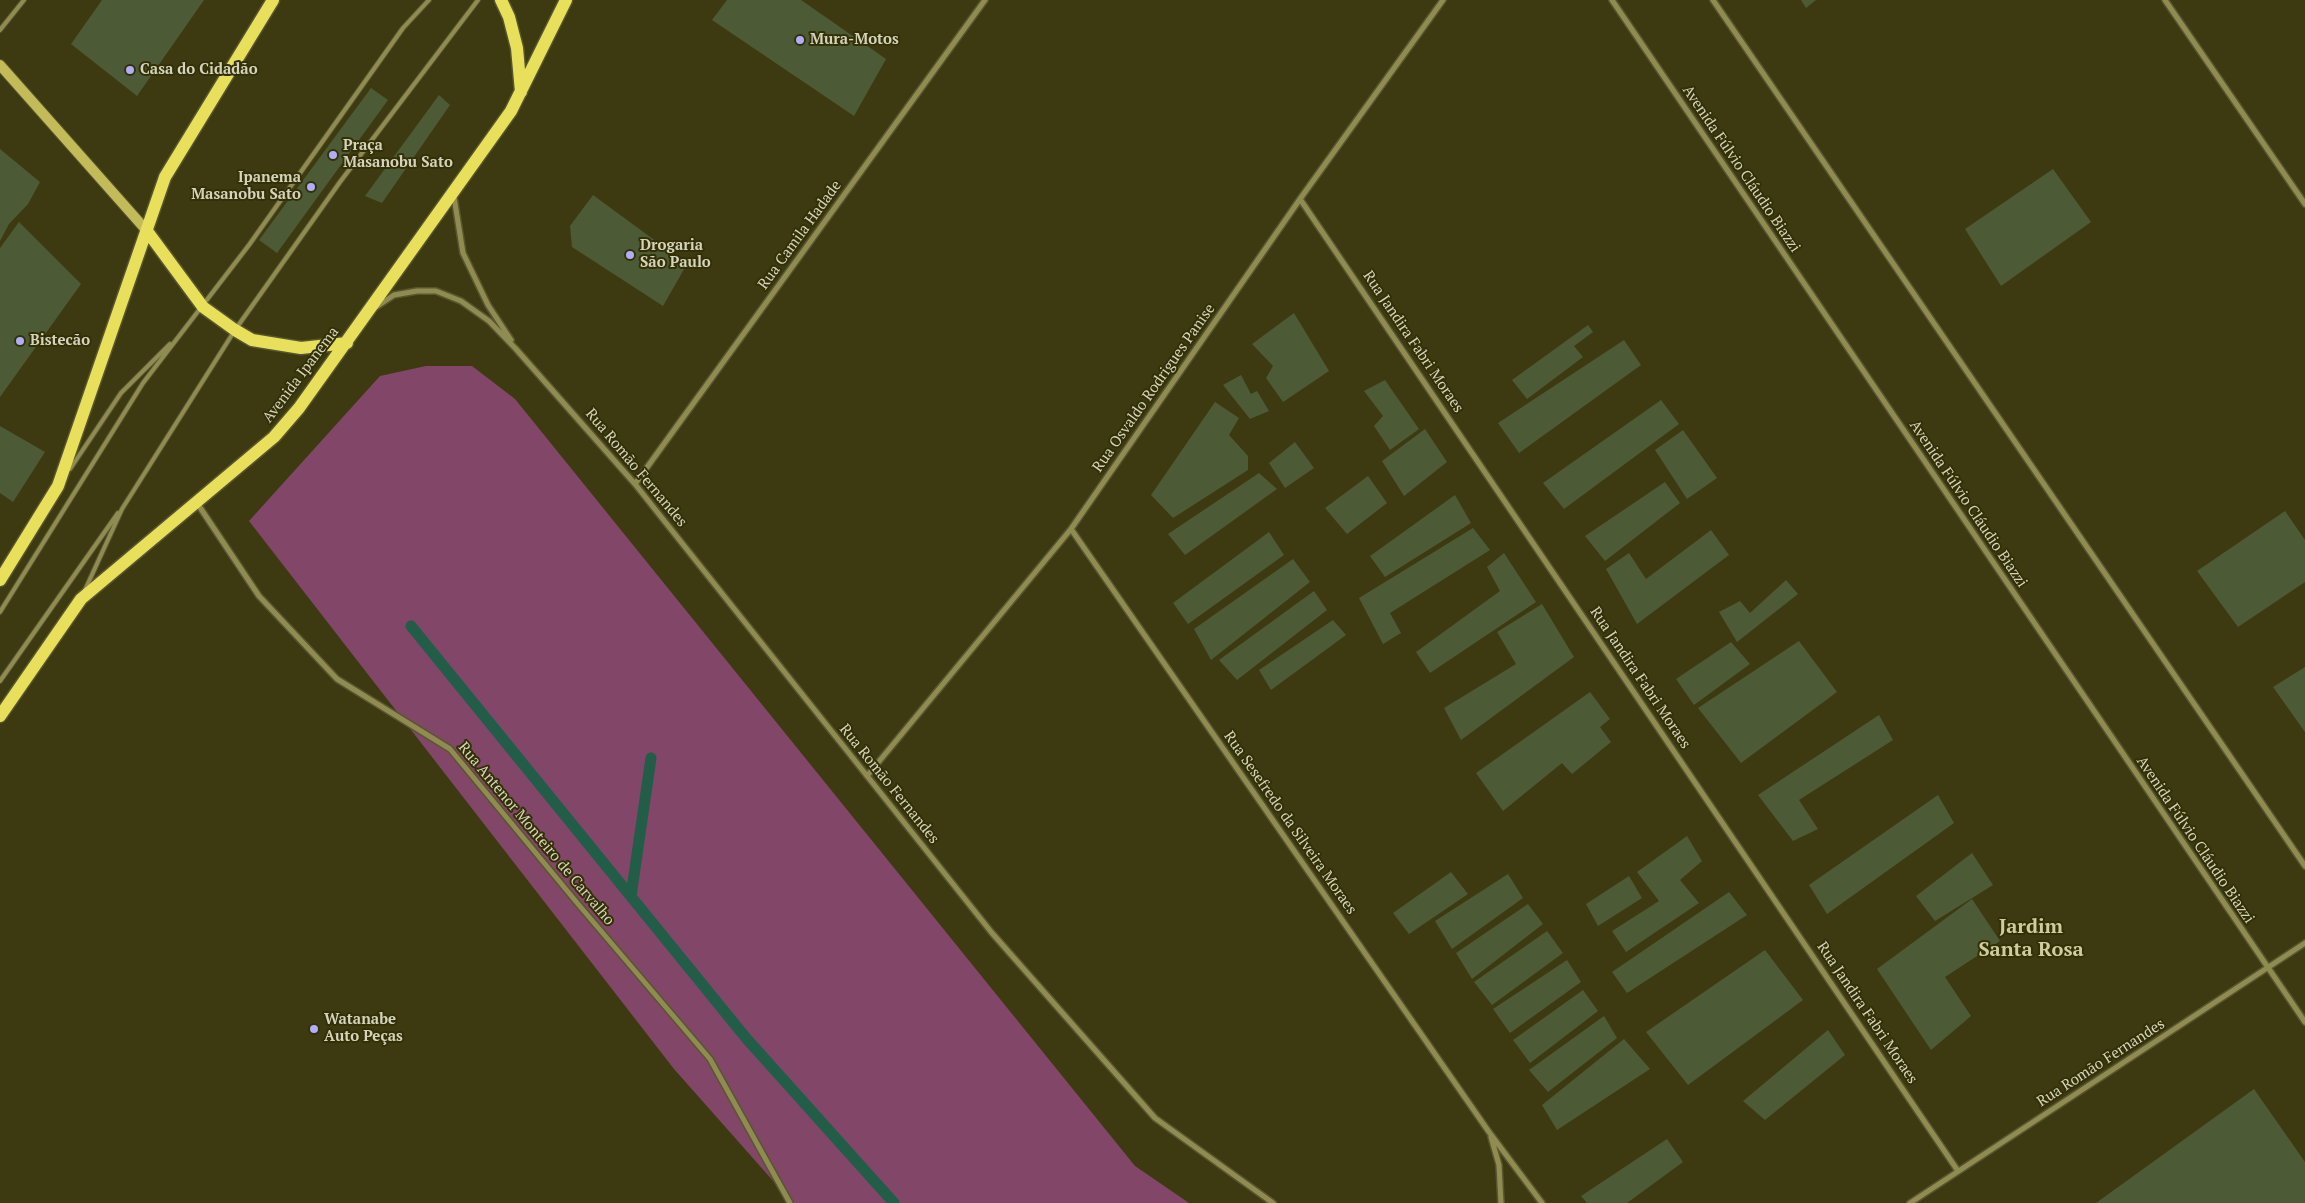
<!DOCTYPE html>
<meta charset="utf-8">
<style>
body{margin:0}
canvas{display:block;background:#3d3a11}
</style>
<canvas width="2305" height="1203"></canvas>
<script>
const ctx = document.querySelector('canvas').getContext('2d');
ctx.lineJoin = 'round';
function fillPath(path, color) { ctx.fillStyle = color; ctx.fill(path, 'evenodd'); }
const shape = rows => new Path2D(rows.map(r => 'M' + r).join(''));
function strokePath(path, color, width, dash) { ctx.strokeStyle = color; ctx.lineWidth = width; ctx.lineCap = dash ? 'butt' : 'round'; ctx.setLineDash(dash || []); ctx.stroke(path); }
function write(font, color, halo, rows, align = 'center') {
  ctx.font = font + ' "PT Serif",serif'; ctx.lineWidth = 4; ctx.setLineDash([]); ctx.textBaseline = 'middle'; ctx.strokeStyle = halo; ctx.fillStyle = color; for (const [text, x, y, turn = 0] of rows) {
    ctx.save(); ctx.translate(x, y); ctx.rotate((+turn || 0) * Math.PI / 180); ctx.textAlign = isNaN(turn) ? turn : align; if (halo) ctx.strokeText(text, 0, 0); ctx.fillText(text, 0, 0); ctx.restore();
  }
}
fillPath(shape([
 [426,366,472,366,515,399,1135,1166,1189,1203,793,1203,790,1200,674,1069,249,521,380,376]
]), '#814668');
strokePath(shape([
 [411,626,746,1038,894,1203],
 [631,896,651,758]
]), '#225d47', 11);
fillPath(shape([
 [102,0,204,0,137,96,71,44],
 [727,0,801,0,886,59,854,116,712,20],
 [1801,0,1816,0,1806,8],
 [371,88,388,100,277,253,259,240],
 [439,95,450,105,382,203,365,196],
 [0,149,40,182,28,204,9,224,0,241],
 [2053,169,2091,222,2001,286,1965,229],
 [593,195,687,264,663,306,572,247,570,226],
 [19,222,81,284,0,397,0,248],
 [1294,313,1329,371,1283,402,1266,378,1273,366,1252,344],
 [1588,325,1593,332,1574,346,1583,357,1527,399,1512,380],
 [1624,340,1641,365,1519,453,1498,423],
 [1241,375,1251,394,1257,391,1269,411,1250,419,1223,385],
 [1385,380,1419,429,1390,450,1374,426,1383,416,1364,391],
 [1661,400,1679,424,1564,509,1543,483],
 [1215,402,1239,418,1229,435,1248,456,1248,470,1173,518,1151,495],
 [0,426,45,452,13,502,0,493],
 [1425,429,1447,462,1404,496,1382,461],
 [1683,430,1717,478,1687,499,1655,450],
 [1295,442,1314,468,1285,488,1269,463],
 [1259,473,1277,489,1185,555,1168,534],
 [1368,476,1387,503,1347,534,1325,508],
 [1665,482,1680,503,1605,561,1585,536],
 [1455,495,1471,523,1385,577,1370,556],
 [2285,511,2305,540,2305,582,2238,627,2197,571],
 [1473,528,1490,550,1390,613,1401,633,1383,644,1359,598],
 [1711,530,1729,555,1637,624,1606,569,1629,553,1646,579],
 [1269,532,1284,555,1188,624,1173,603],
 [1504,553,1536,602,1430,673,1416,652,1500,591,1487,567],
 [1293,559,1310,582,1211,660,1194,629],
 [1786,580,1798,594,1737,642,1719,612,1740,601,1750,613],
 [1314,591,1327,610,1237,680,1219,660],
 [1542,604,1574,657,1461,740,1444,708,1516,664,1497,632],
 [1333,620,1346,635,1271,690,1259,670],
 [1799,641,1837,692,1741,763,1698,708],
 [1731,642,1750,664,1694,705,1676,679],
 [2305,667,2305,732,2273,687],
 [1590,692,1610,719,1600,727,1611,742,1572,774,1562,763,1503,811,1476,773],
 [1879,715,1893,740,1799,800,1818,829,1793,841,1758,795],
 [1938,795,1954,823,1827,914,1809,885],
 [1687,836,1702,861,1680,880,1699,903,1626,952,1612,931,1659,901,1637,872],
 [1972,853,1993,885,1935,921,1916,896],
 [1451,872,1468,894,1409,934,1393,913],
 [1508,874,1523,898,1452,949,1435,921],
 [1629,876,1642,898,1598,926,1586,904],
 [1729,892,1747,915,1627,993,1612,972],
 [1972,899,2000,941,1945,977,1971,1016,1931,1050,1877,969],
 [1528,904,1543,924,1472,979,1456,953],
 [1547,931,1563,953,1492,1005,1474,982],
 [1765,950,1803,1000,1688,1085,1646,1032],
 [1567,960,1581,982,1510,1033,1493,1009],
 [1583,990,1598,1011,1530,1063,1513,1040],
 [1604,1016,1617,1038,1548,1092,1529,1070],
 [1828,1030,1845,1055,1765,1120,1743,1101],
 [1624,1039,1650,1069,1557,1130,1542,1105],
 [2254,1089,2305,1162,2305,1203,2096,1203],
 [1667,1139,1683,1162,1627,1203,1587,1203,1581,1196]
]), '#4d5a36');
const lane = shape([
 [0,30,24,0],
 [70,469,121,393,170,344],
 [85,590,122,509,235,330,340,182,478,0],
 [0,612,143,383,249,245,403,28,429,0],
 [0,681,118,513]
]);
const street = shape([
 [1612,0,2305,1022],
 [1713,0,2305,866],
 [2165,0,2305,204],
 [454,197,463,253,488,305,511,340],
 [1300,199,1958,1171],
 [376,307,394,295,417,291,436,291,461,301,489,321,516,349,635,484,992,933,1155,1118,1273,1203],
 [635,484,985,0],
 [197,503,259,596,337,679,450,749,578,904,710,1059,790,1203],
 [1071,529,1489,1132,1542,1203],
 [867,776,1071,529,1300,199,1443,0],
 [1491,1137,1499,1165,1501,1203],
 [1910,1203,2305,943]
]);
const secondary = shape([
 [0,65,147,231]
]);
const primary = shape([
 [501,0,509,17,517,48,521,92],
 [147,231,203,307,235,330,252,340,301,348,347,343],
 [0,580,58,486,165,177,273,0],
 [0,716,81,599,274,437,299,408,511,111,566,0]
]);
strokePath(lane, '#585630', 6);
strokePath(street, '#585630', 8);
strokePath(secondary, '#585630', 12);
strokePath(primary, '#585630', 15);
strokePath(lane, '#908c51', 4);
strokePath(street, '#908c51', 5);
strokePath(secondary, '#c2bb58', 10);
strokePath(primary, '#e8df5a', 12);
for (const [x, y, r, color] of [
 [800,40,5,"#b0aefa"],
 [130,70,5,"#b0aefa"],
 [333,155,5,"#b0aefa"],
 [311,187,5,"#b0aefa"],
 [630,255,5,"#b0aefa"],
 [20,341,5,"#b0aefa"],
 [314,1029,5,"#b0aefa"]
]) { const dot = new Path2D(); dot.arc(x, y, r, 0, 2 * Math.PI); ctx.fillStyle = color; ctx.fill(dot); strokePath(dot, '#333006', 2); }
write('bold 15px', '#d4d3bd', '#333006', [
 ["Mura-Motos",810,40],
 ["Casa do Cidadão",140,70],
 ["Praça",343,146],
 ["Masanobu Sato",343,163],
 ["Ipanema",301,178,"right"],
 ["Masanobu Sato",301,195,"right"],
 ["Drogaria",640,246],
 ["São Paulo",640,263],
 ["Bistecão",30,341],
 ["Watanabe",324,1020],
 ["Auto Peças",324,1037]
], 'left');
write('15px', '#d4d3bd', '#333006', [
 ["Avenida Fúlvio Cláudio Biazzi",1741,169,56],
 ["Rua Camila Hadade",800,235,-54],
 ["Rua Jandira Fabri Moraes",1413,342,56],
 ["Avenida Ipanema",301,375,-53],
 ["Rua Osvaldo Rodrigues Panise",1154,388,-55],
 ["Rua Romão Fernandes",636,468,50],
 ["Avenida Fúlvio Cláudio Biazzi",1968,504,56],
 ["Rua Jandira Fabri Moraes",1640,678,56],
 ["Rua Romão Fernandes",889,784,51],
 ["Rua Sesefredo da Silveira Moraes",1290,823,55],
 ["Rua Antenor Monteiro de Carvalho",536,834,50],
 ["Avenida Fúlvio Cláudio Biazzi",2195,840,56],
 ["Rua Jandira Fabri Moraes",1867,1013,56],
 ["Rua Romão Fernandes",2101,1063,-33]
]);
write('bold 20px', '#cecca0', '#333006', [
 ["Jardim",2031,927],
 ["Santa Rosa",2031,950]
]);
</script>
